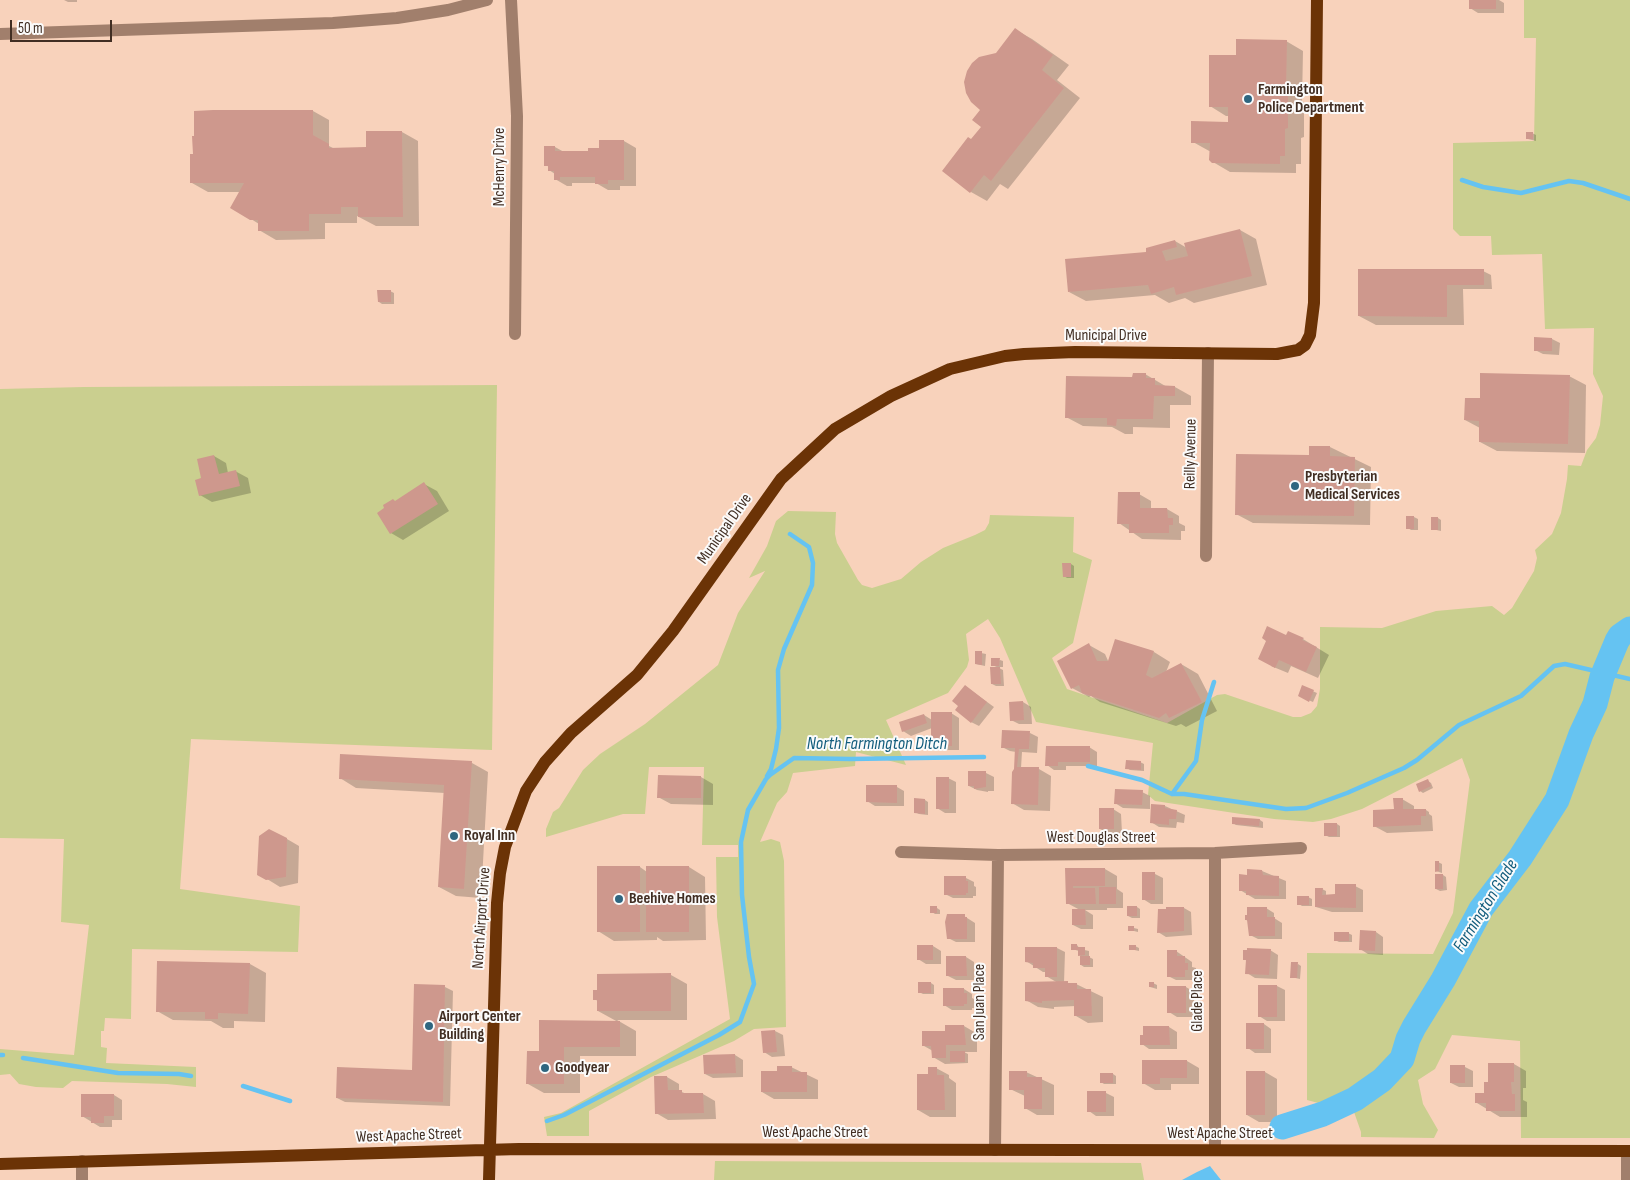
<!DOCTYPE html>
<style>
body{margin:0}
#map{position:relative;width:1630px;height:1180px;overflow:hidden;background:#f8d2bb;font-family:"Sofia Sans Condensed",sans-serif}
canvas{display:block}
.scale{position:absolute;left:10px;top:20px;width:102px;height:22px;box-sizing:border-box;border:2px solid #412e23;border-top:0;padding-left:6px;font-size:15px;line-height:18px;white-space:nowrap;color:#412e23;-webkit-text-stroke:4px #fbfbfb;paint-order:stroke}
</style>
<div id="map">
<canvas width="1630" height="1180"></canvas>
<div class="scale">50 m</div>
</div>
<script>
const ctx = document.querySelector('canvas').getContext('2d');
ctx.lineJoin = 'round';
function fillPath(path, color) { ctx.fillStyle = color; ctx.fill(path, 'evenodd'); }
const shape = rows => new Path2D(rows.map(r => 'M' + r).join(''));
function strokePath(path, color, width, dash) { ctx.strokeStyle = color; ctx.lineWidth = width; ctx.lineCap = dash ? 'butt' : 'round'; ctx.setLineDash(dash || []); ctx.stroke(path); }
function write(font, color, halo, rows, align = 'center') {
  ctx.font = font + ' "Sofia Sans Condensed",sans-serif'; ctx.lineWidth = 4; ctx.setLineDash([]); ctx.textBaseline = 'middle'; ctx.strokeStyle = halo; ctx.fillStyle = color; for (const [text, x, y, turn = 0] of rows) {
    ctx.save(); ctx.translate(x, y); ctx.rotate((+turn || 0) * Math.PI / 180); ctx.textAlign = isNaN(turn) ? turn : align; if (halo) ctx.strokeText(text, 0, 0); ctx.fillText(text, 0, 0); ctx.restore();
  }
}
fillPath(shape([
 [1524,0,1630,0,1630,621,1613,630,1608,637,1590,701,1555,800,1518,857,1479,908,1445,970,1412,1015,1391,1062,1347,1092,1322,1104,1307,1100,1307,953,1433,954,1453,913,1470,780,1462,758,1362,809,1331,819,1313,822,1274,819,1155,801,1148,795,1153,743,1036,722,1000,638,988,619,966,634,969,660,967,667,948,693,886,720,906,765,856,752,855,766,793,773,787,792,777,803,760,842,771,839,780,842,784,861,786,1027,754,1029,734,1041,651,1077,589,1111,589,1136,547,1136,544,1117,561,1113,730,1019,717,917,716,857,738,857,738,845,702,845,704,767,649,767,645,814,623,814,546,837,546,829,553,812,559,808,583,770,600,754,645,724,718,665,738,613,765,571,749,578,767,546,776,521,788,511,836,512,835,534,837,543,858,580,862,585,872,588,901,579,921,562,943,548,975,535,985,530,989,523,990,515,1074,517,1073,552,1092,560,1073,643,1052,658,1067,689,1167,723,1217,695,1225,694,1293,717,1301,717,1311,713,1317,706,1320,689,1320,627,1382,628,1436,611,1492,606,1504,615,1512,608,1534,571,1537,558,1535,550,1552,534,1561,513,1567,479,1568,465,1581,466,1587,450,1596,438,1600,425,1603,396,1593,374,1594,328,1545,329,1542,254,1492,255,1491,236,1460,236,1453,229,1453,143,1534,141,1536,38,1524,38],
 [497,385,492,750,191,739,180,889,300,906,298,952,132,949,131,1019,105,1018,104,1031,101,1031,101,1047,107,1048,106,1063,196,1067,196,1087,167,1084,72,1081,63,1088,36,1087,19,1084,10,1074,0,1075,0,1049,74,1055,89,925,61,922,64,839,0,838,0,389,84,387],
 [1630,633,1630,1138,1521,1138,1520,1041,1452,1035,1435,1069,1418,1080,1423,1104,1438,1130,1434,1138,1361,1137,1361,1132,1354,1112,1344,1110,1381,1090,1406,1068,1414,1033,1436,999,1484,910,1521,859,1564,794,1567,778,1582,738,1594,718,1601,701,1611,664,1617,648],
 [715,1161,1141,1163,1144,1180,714,1180]
]), '#cacf8f');
fillPath(shape([
 [1210,1166,1221,1180,1182,1180,1197,1172]
]), '#65c3f2');
fillPath(shape([
 [64,0,77,0,77,2,68,2],
 [1470,0,1499,0,1504,3,1504,13,1478,13,1470,8],
 [1016,30,1032,39,1069,65,1057,80,1080,98,1008,189,1000,184,987,201,971,192,972,141,983,126,981,110,997,54],
 [1286,41,1303,51,1302,101,1304,102,1304,137,1301,138,1301,164,1296,164,1296,173,1230,172,1213,162,1211,152,1193,142,1230,123,1230,116,1226,116,1210,106,1238,56],
 [313,111,329,120,329,146,335,149,367,149,402,132,418,141,419,226,376,226,357,216,357,223,325,223,325,239,276,240,259,230,259,224,232,207,241,192,208,192,192,183],
 [1532,133,1536,135,1536,141,1528,139],
 [624,141,636,148,636,186,620,186,620,190,608,190,596,183,572,183,572,186,567,186,555,179,555,174,549,170,549,167,546,165,555,147,564,152,589,152],
 [1240,230,1256,239,1267,285,1194,303,1185,298,1169,303,1155,295,1086,301,1069,292,1175,241,1187,248],
 [1483,271,1491,275,1492,289,1463,289,1464,325,1376,325,1359,316],
 [390,291,394,293,394,304,382,304,379,302],
 [1552,339,1560,343,1559,355,1543,354,1535,350],
 [1145,374,1167,387,1175,387,1191,396,1191,405,1170,405,1170,428,1133,427,1133,434,1125,434,1112,427,1083,426,1066,417,1134,379],
 [1569,376,1586,385,1585,453,1497,451,1480,442,1480,428,1465,420,1481,400],
 [1310,447,1330,447,1371,467,1370,525,1253,523,1236,514,1310,457],
 [214,456,226,463,228,473,235,471,248,478,251,493,212,502,200,495,203,479],
 [424,484,437,491,449,511,403,540,391,533,396,502],
 [1139,494,1151,501,1151,509,1167,509,1179,516,1179,523,1185,526,1185,531,1181,531,1181,540,1142,539,1119,523],
 [1408,517,1414,517,1418,519,1418,530,1411,530,1408,528],
 [1438,518,1441,520,1441,531,1432,529],
 [1071,564,1074,566,1074,578,1067,578,1064,576],
 [1288,633,1303,639,1329,655,1318,678,1291,666,1288,673,1271,666],
 [1089,645,1105,654,1109,663,1154,652,1170,662,1166,672,1181,664,1198,674,1217,711,1186,727,1181,724,1176,726,1100,702,1091,696,1089,697,1072,688],
 [976,652,986,654,985,666,976,664],
 [1000,660,1003,661,1003,667,997,667,1003,670,1004,686,996,686,992,684,999,668,992,665],
 [965,686,994,707,979,726,971,722,960,705],
 [1303,687,1317,693,1313,702,1299,696],
 [1023,702,1031,707,1032,724,1019,724,1011,720],
 [951,713,959,718,959,750,940,750,932,746,932,728,911,736,903,731,924,715,932,720],
 [1030,733,1038,737,1037,753,1022,752,1021,768,1039,769,1051,776,1050,811,1024,810,1012,803,1016,752,1010,751,1002,747],
 [1089,747,1097,752,1097,766,1066,766,1066,770,1054,770,1047,765],
 [1140,762,1144,764,1144,771,1130,770,1127,768],
 [472,763,488,772,481,898,456,896,439,887,445,793,356,788,340,778],
 [969,772,986,773,994,777,994,791,988,791,988,792,977,790,969,786],
 [701,777,713,784,713,805,671,804,658,797],
 [948,778,956,782,956,813,945,813,937,808],
 [1428,781,1431,783,1433,788,1423,793,1420,791],
 [897,787,904,791,904,806,875,806,867,801],
 [1142,792,1150,796,1150,809,1123,808,1115,803],
 [1402,799,1414,806,1414,809,1426,810,1429,812,1429,814,1432,816,1433,831,1387,833,1374,826,1395,810],
 [925,800,928,802,928,815,919,814,915,812],
 [1165,806,1185,815,1184,823,1177,822,1176,828,1159,827,1151,822],
 [1113,809,1121,814,1122,833,1108,833,1100,829],
 [1260,820,1263,822,1263,828,1236,825,1233,823],
 [1337,824,1340,826,1340,837,1329,837,1325,835],
 [287,839,299,846,298,883,280,887,259,874],
 [1438,862,1442,864,1442,873,1436,871],
 [640,867,647,872,689,867,705,877,706,940,663,941,657,937,657,940,614,941,598,931],
 [1067,869,1105,869,1117,876,1117,889,1123,893,1123,908,1107,908,1107,910,1085,910,1093,915,1093,929,1081,929,1073,925,1080,910,1067,903],
 [1262,871,1286,881,1286,899,1255,899,1240,890,1249,876],
 [1155,874,1163,878,1163,904,1151,904,1143,899],
 [1443,875,1446,877,1447,890,1440,891,1436,889],
 [966,878,974,882,974,886,976,887,976,896,973,896,973,898,953,898,945,894],
 [1355,886,1363,890,1363,912,1332,912,1316,907,1322,889,1326,891,1326,896,1337,896],
 [1308,897,1312,899,1312,906,1302,906,1299,904],
 [1137,907,1140,909,1140,918,1132,918,1128,916],
 [937,908,940,910,940,914,935,914,932,912],
 [1184,908,1191,912,1192,935,1166,937,1158,932],
 [1266,908,1274,913,1274,918,1282,923,1282,939,1258,939,1250,935,1249,921,1246,920],
 [964,916,975,923,975,942,956,942,948,938],
 [1130,927,1138,929,1138,932,1130,930],
 [1376,932,1383,937,1383,955,1368,954,1360,949],
 [1348,933,1352,935,1352,942,1339,942,1335,940],
 [1077,945,1080,949,1089,951,1089,957,1093,959,1093,967,1084,967,1081,965,1081,956,1079,955,1079,951,1072,949],
 [918,946,933,946,941,951,941,964,926,964,918,959],
 [1135,946,1139,948,1139,951,1130,949],
 [1057,948,1065,952,1064,983,1076,984,1103,997,1103,1022,1088,1023,1076,1016,1076,1006,1054,1007,1054,1009,1038,1007,1026,1000,1058,983,1046,976,1046,972,1043,972,1026,961],
 [1270,950,1278,955,1277,979,1255,978,1247,973,1247,961,1244,959],
 [1176,951,1192,962,1192,967,1196,968,1196,974,1192,974,1192,980,1176,980,1168,976],
 [948,957,966,957,974,962,974,980,956,980,948,976],
 [250,964,266,973,265,1022,234,1021,234,1028,223,1028,211,1021,173,1020,157,1011],
 [1298,964,1301,966,1300,979,1291,977],
 [671,975,687,984,687,1020,617,1020,636,1031,636,1056,580,1056,580,1093,544,1093,528,1084,540,1052,618,1022,598,1011,598,1001,594,999],
 [931,983,934,985,934,994,923,994,919,992],
 [1153,983,1157,985,1157,989,1150,987],
 [1277,986,1285,990,1285,1021,1267,1021,1259,1016],
 [445,987,453,991,450,1106,345,1102,337,1098,413,1072],
 [1186,987,1194,992,1194,1017,1177,1017,1169,1012],
 [944,989,964,989,972,994,972,998,974,999,974,1008,972,1008,972,1010,952,1010,944,1005],
 [1264,1024,1271,1029,1271,1053,1255,1053,1248,1048],
 [964,1026,976,1033,976,1040,977,1041,977,1052,964,1052,968,1054,968,1063,945,1064,933,1057,933,1051,924,1046,946,1032],
 [1144,1027,1169,1027,1177,1032,1177,1049,1149,1049,1142,1044,1144,1036],
 [775,1031,783,1035,785,1056,772,1057,764,1052],
 [735,1055,743,1060,743,1077,713,1078,705,1074],
 [1187,1061,1199,1068,1199,1084,1171,1084,1171,1090,1155,1090,1143,1083],
 [1514,1064,1526,1071,1526,1088,1523,1088,1523,1100,1527,1102,1527,1117,1500,1117,1477,1103,1485,1094,1489,1083],
 [791,1067,818,1080,818,1099,774,1099,762,1092],
 [1465,1067,1473,1071,1473,1087,1459,1087,1451,1083],
 [936,1068,949,1075,949,1078,956,1083,956,1117,930,1117,918,1110,929,1075],
 [1026,1072,1054,1085,1054,1115,1037,1115,1025,1108,1025,1096,1010,1089],
 [1265,1072,1277,1079,1277,1122,1259,1122,1247,1115],
 [1113,1074,1116,1076,1116,1084,1104,1084,1101,1082],
 [667,1077,679,1084,679,1091,687,1094,703,1094,715,1101,716,1119,668,1120,656,1113],
 [1106,1093,1114,1097,1114,1116,1096,1116,1089,1111],
 [114,1095,122,1100,122,1120,112,1120,112,1127,100,1127,82,1116]
]), '#0003');
strokePath(shape([
 [1462,180,1483,187,1521,193,1569,181,1583,183,1630,199],
 [1088,766,1142,780,1172,794,1184,794,1286,809,1306,808,1347,793,1404,768,1417,760,1459,725,1521,696,1554,666,1565,664,1630,679],
 [767,776,771,769,776,749,779,728,778,670,784,649,812,585,813,563,809,547,790,534],
 [1172,794,1196,761,1202,720,1214,682],
 [0,1055,3,1055],
 [23,1058,118,1073,179,1074,191,1076],
 [243,1086,290,1101],
 [547,1121,564,1115,719,1035,740,1022,754,984,749,957,742,895,741,842,748,810,766,779,770,775,794,758,850,759,984,757]
]), '#65c3f2', 4.5);
strokePath(shape([
 [1282,1127,1323,1114,1355,1099,1382,1080,1402,1059,1408,1039,1414,1027,1443,980,1481,909,1520,858,1557,800,1581,734,1595,704,1602,677,1617,641,1620,636,1630,629]
]), '#65c3f2', 25);
fillPath(shape([
 [1469,0,1496,0,1496,9,1469,9],
 [1015,28,1053,55,1042,70,1064,88,991,181,984,175,970,193,942,171,968,137,971,139,981,127,972,120,980,110,971,102,966,93,964,82,967,71,972,63,979,57,996,53],
 [1236,39,1287,40,1286,91,1288,91,1288,128,1285,129,1285,156,1280,156,1280,164,1212,163,1209,160,1210,143,1191,143,1191,121,1228,122,1228,107,1209,107,1209,55,1236,55],
 [213,110,313,110,313,135,329,144,329,148,366,147,366,131,402,131,403,217,358,217,358,207,341,207,341,214,309,214,309,231,258,231,258,220,250,220,230,208,244,183,190,183,190,154,193,154,192,136,194,136,194,111],
 [1526,132,1533,132,1533,139,1526,139],
 [599,140,624,140,624,180,608,180,608,184,595,184,595,177,560,177,560,180,554,180,554,171,548,171,548,166,544,166,544,146,555,146,555,151,588,151,588,148,599,148],
 [1240,229,1252,276,1176,295,1174,287,1151,294,1148,285,1068,292,1065,259,1146,252,1146,248,1175,240,1177,247,1162,251,1166,261,1188,256,1184,243],
 [1358,269,1484,269,1484,285,1447,285,1447,317,1358,316],
 [377,290,391,290,391,302,378,302],
 [1534,337,1552,338,1552,351,1534,351],
 [1133,373,1146,373,1146,378,1155,378,1155,385,1175,386,1175,396,1154,396,1153,419,1117,419,1116,426,1107,425,1107,418,1065,418,1066,376,1132,377],
 [1480,373,1570,375,1568,444,1479,442,1479,421,1464,420,1465,398,1480,398],
 [1309,446,1330,446,1330,456,1355,457,1354,516,1235,515,1236,454,1309,455],
 [214,455,219,474,236,470,240,486,199,496,195,480,201,478,197,459],
 [424,482,438,504,390,534,377,513,384,508,383,505,393,499,395,501],
 [1118,492,1140,492,1140,508,1167,508,1168,518,1173,518,1173,525,1169,525,1169,533,1129,533,1129,524,1117,524],
 [1406,516,1414,516,1414,529,1406,529],
 [1431,517,1438,517,1438,530,1431,530],
 [1062,563,1071,563,1071,577,1063,577],
 [1267,626,1286,635,1288,631,1304,638,1302,640,1317,647,1306,672,1279,660,1275,668,1258,659,1266,641,1262,638],
 [1115,639,1154,651,1146,675,1152,678,1181,663,1202,702,1169,718,1166,713,1159,718,1082,693,1079,685,1071,689,1057,661,1089,643,1097,661,1108,661],
 [975,651,982,651,982,665,975,664],
 [991,658,1000,658,999,666,991,666],
 [990,667,1000,667,1001,684,991,684],
 [965,685,987,702,971,723,955,710,958,706,952,701],
 [1302,685,1314,690,1309,702,1298,696],
 [1023,701,1024,720,1010,721,1009,702],
 [931,712,952,712,952,746,931,746],
 [924,714,927,723,902,732,899,722],
 [1002,730,1030,731,1029,749,1019,749,1017,767,1039,767,1038,805,1011,804,1012,772,1014,769,1015,748,1001,748],
 [1046,746,1090,746,1090,762,1058,762,1058,766,1045,766],
 [340,754,472,761,464,889,438,887,444,785,339,779],
 [1126,760,1141,761,1141,770,1125,769],
 [968,771,986,771,986,787,974,789,974,786,968,786],
 [658,775,701,776,701,798,657,798],
 [936,777,949,777,949,809,936,809],
 [1428,779,1431,786,1419,792,1416,784],
 [866,785,897,785,897,803,866,802],
 [1115,789,1143,790,1142,805,1114,804],
 [914,798,925,799,925,814,914,813],
 [1393,798,1403,798,1403,809,1426,809,1426,816,1421,816,1421,825,1373,827,1373,810,1394,809],
 [1151,804,1165,805,1165,808,1177,810,1176,819,1169,819,1169,825,1150,823],
 [1099,808,1114,808,1114,829,1099,829],
 [1232,817,1260,819,1259,826,1232,824],
 [1324,823,1337,823,1337,836,1324,836],
 [269,829,287,838,286,877,266,880,257,875,259,836],
 [1435,861,1439,861,1439,871,1435,872],
 [597,866,640,866,640,932,597,932],
 [646,866,689,866,689,932,646,932],
 [1065,868,1105,868,1105,886,1073,886,1073,888,1095,888,1096,904,1066,904],
 [1247,869,1262,870,1263,875,1279,876,1279,896,1246,895,1246,891,1239,891,1239,874,1247,875],
 [1142,872,1155,872,1155,900,1142,900],
 [1435,874,1443,874,1443,889,1435,889],
 [944,876,966,876,966,881,968,881,968,893,966,893,966,895,944,895],
 [1335,884,1356,884,1356,908,1315,907,1315,888,1323,888,1322,895,1335,894],
 [1099,887,1116,887,1116,904,1099,904],
 [1297,896,1309,896,1309,905,1297,905],
 [930,906,937,906,937,913,930,913],
 [1127,906,1137,906,1137,916,1127,916],
 [1166,907,1184,907,1184,931,1157,933,1158,909,1166,909],
 [1247,907,1267,907,1267,917,1275,917,1275,936,1249,936,1247,920,1245,920,1245,915,1247,915],
 [1072,909,1085,909,1086,925,1072,925],
 [947,914,965,914,965,917,967,917,967,939,947,939,945,922],
 [1128,926,1134,926,1134,931,1128,931],
 [1360,930,1376,931,1375,951,1359,950],
 [1334,932,1349,932,1349,941,1334,941],
 [1071,944,1077,944,1077,947,1085,947,1085,955,1078,956,1078,950,1071,950],
 [917,945,933,945,933,960,917,960],
 [1129,945,1136,945,1136,950,1129,950],
 [1025,947,1057,947,1057,977,1045,977,1045,968,1033,968,1033,963,1025,962],
 [1247,948,1271,949,1269,975,1245,974,1246,960,1243,960,1243,950,1247,950],
 [1167,950,1177,950,1177,956,1185,956,1185,963,1188,963,1188,970,1185,970,1185,977,1167,977],
 [946,956,966,956,967,976,946,976],
 [1080,956,1090,956,1090,965,1080,965],
 [157,961,250,963,248,1014,218,1013,218,1019,205,1019,205,1012,156,1012],
 [1291,962,1298,962,1297,978,1290,978],
 [671,973,671,1011,597,1011,597,1000,593,1000,593,990,597,990,597,974],
 [1068,981,1068,983,1077,983,1077,989,1091,989,1092,1016,1074,1016,1074,1000,1042,1001,1042,1003,1025,1001,1025,982],
 [918,982,931,982,931,993,918,993],
 [1149,982,1154,982,1154,987,1149,987],
 [414,984,445,985,443,1102,336,1098,337,1067,412,1070],
 [1258,985,1277,985,1277,1017,1258,1017],
 [1167,986,1186,986,1186,1013,1167,1013],
 [943,988,964,988,964,993,967,993,967,1004,964,1004,964,1006,943,1006],
 [539,1020,620,1021,620,1047,564,1047,564,1084,526,1084,527,1051,539,1051],
 [1246,1023,1264,1023,1264,1049,1246,1049],
 [945,1025,964,1025,966,1045,946,1045,946,1058,932,1058,931,1046,922,1046,922,1031,945,1031],
 [1143,1026,1169,1026,1170,1045,1140,1045,1140,1035,1143,1035],
 [775,1030,777,1052,763,1053,761,1031],
 [950,1051,965,1051,965,1062,950,1062],
 [735,1054,736,1073,704,1074,703,1055],
 [1142,1060,1187,1060,1187,1078,1160,1078,1160,1084,1142,1084],
 [1488,1063,1514,1063,1514,1082,1511,1082,1512,1094,1515,1094,1515,1111,1486,1111,1486,1103,1475,1103,1475,1093,1484,1093,1484,1082,1488,1082],
 [1450,1065,1465,1065,1465,1083,1450,1083],
 [777,1066,792,1066,792,1072,807,1072,807,1092,761,1092,761,1071,777,1071],
 [928,1067,937,1067,937,1075,944,1075,945,1110,917,1110,917,1074,928,1074],
 [1009,1071,1027,1071,1027,1077,1042,1077,1042,1109,1024,1109,1024,1090,1009,1090],
 [1246,1071,1265,1071,1265,1115,1246,1115],
 [1100,1073,1113,1073,1113,1083,1100,1083],
 [654,1076,667,1076,668,1090,682,1090,682,1093,703,1093,704,1113,655,1114],
 [1087,1091,1106,1091,1106,1112,1087,1112],
 [81,1094,114,1094,114,1116,104,1116,104,1123,91,1123,91,1117,81,1117]
]), '#ce988d');
strokePath(shape([
 [511,0,517,116,515,334],
 [0,34,333,23,397,18,448,10,487,0],
 [1206,556,1208,353],
 [901,852,998,855,1215,853,1301,848],
 [1215,853,1215,1150],
 [995,1150,998,855],
 [1627,1151,1627,1180],
 [82,1161,82,1180]
]), '#a17f6c', 12);
strokePath(shape([
 [0,1164,519,1149,1630,1151],
 [489,1180,497,903,500,873,505,847,526,791,545,762,571,733,637,675,673,631,781,479,835,429,891,396,950,369,1005,356,1024,354,1075,352,1277,354,1298,350,1305,345,1310,335,1314,303,1317,0]
]), '#6b3306', 12);
for (const [x, y, r, color] of [
 [1248,99,5,"#2f6680"],
 [1295,486,5,"#2f6680"],
 [454,836,5,"#2f6680"],
 [619,899,5,"#2f6680"],
 [429,1026,5,"#2f6680"],
 [545,1068,5,"#2f6680"]
]) { const dot = new Path2D(); dot.arc(x, y, r, 0, 2 * Math.PI); ctx.fillStyle = color; ctx.fill(dot); strokePath(dot, '#fbfbfb', 2); }
write('bold 16px', '#412e23', '#fbfbfb', [
 ["Farmington",1258,90],
 ["Police Department",1258,108],
 ["Presbyterian",1305,477],
 ["Medical Services",1305,495],
 ["Royal Inn",464,836],
 ["Beehive Homes",629,899],
 ["Airport Center",439,1017],
 ["Building",439,1035],
 ["Goodyear",555,1068]
], 'left');
write('16px', '#412e23', '#fbfbfb', [
 ["McHenry Drive",500,167,-90],
 ["Municipal Drive",1106,336],
 ["Reilly Avenue",1191,454,-89],
 ["Municipal Drive",725,529,-55],
 ["West Douglas Street",1101,838],
 ["North Airport Drive",482,918,-86],
 ["Glade Place",1198,1001,-90],
 ["San Juan Place",980,1002,-90],
 ["West Apache Street",815,1133],
 ["West Apache Street",1220,1134],
 ["West Apache Street",409,1136,-2]
]);
write('italic 18px', '#135d7d', '#fbfbfb', [
 ["North Farmington Ditch",877,744],
 ["Farmington Glade",1486,906,-58]
]);
</script>
